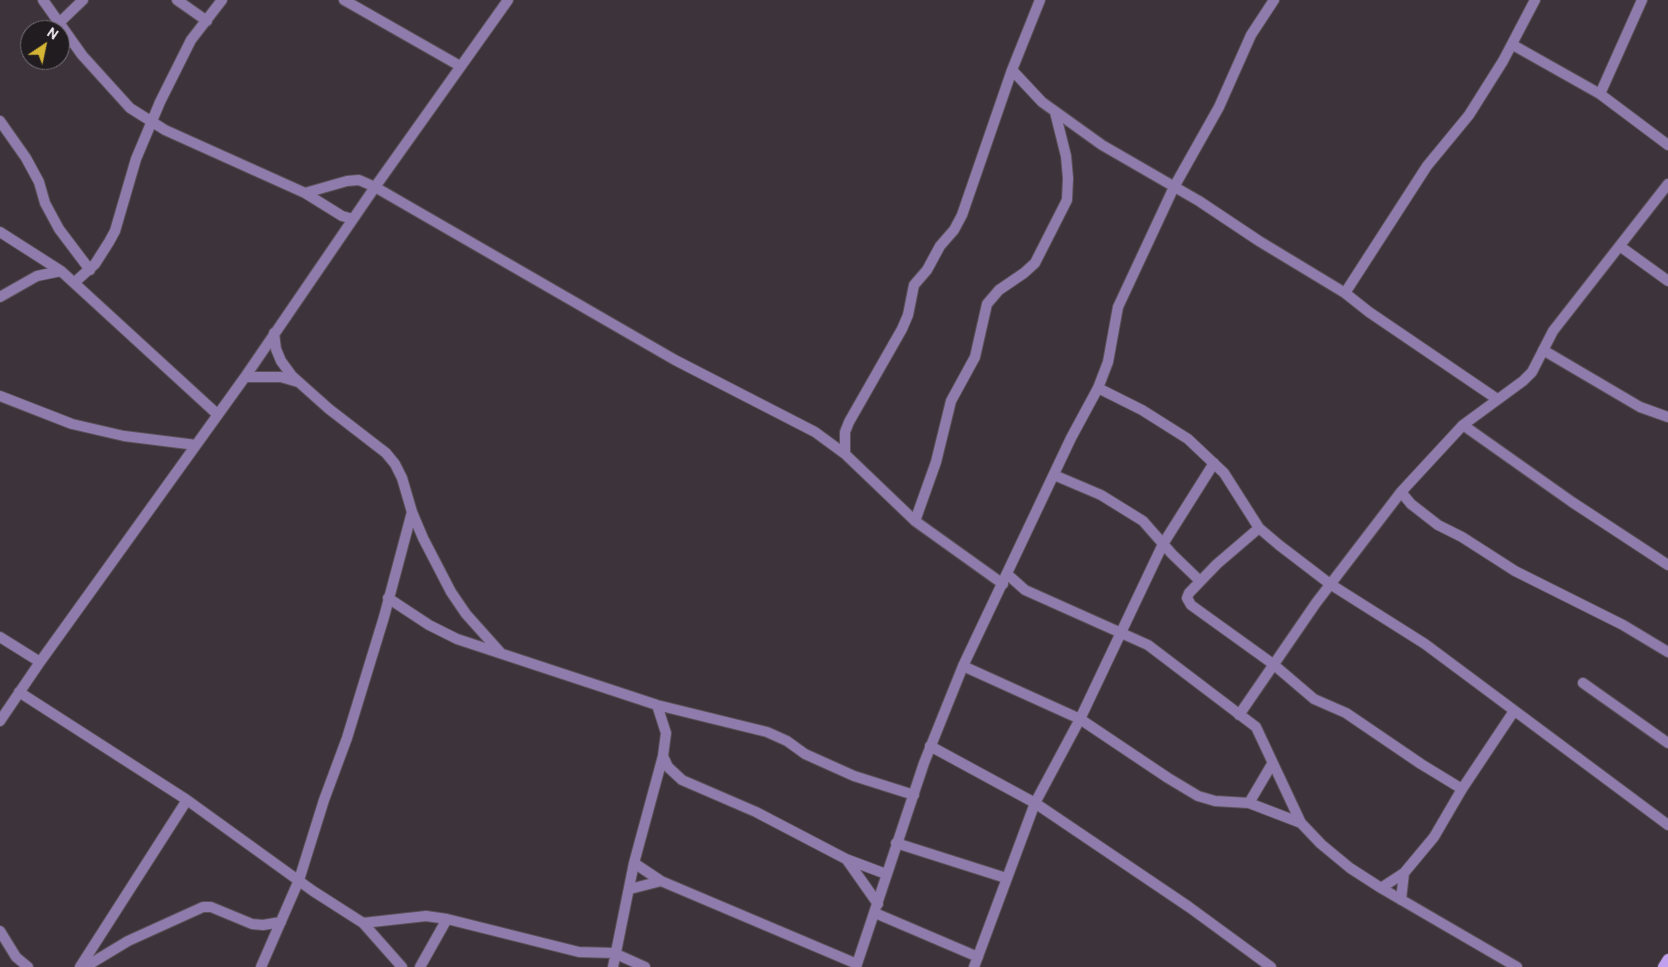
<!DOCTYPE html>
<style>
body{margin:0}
#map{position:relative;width:1668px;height:967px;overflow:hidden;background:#3c333b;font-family:Cabin,sans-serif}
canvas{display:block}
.north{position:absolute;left:20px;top:20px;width:50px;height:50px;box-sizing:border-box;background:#201c20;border:1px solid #767176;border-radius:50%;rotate:34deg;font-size:14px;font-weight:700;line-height:20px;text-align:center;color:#f6f0f6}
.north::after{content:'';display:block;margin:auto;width:18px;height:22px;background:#d5b534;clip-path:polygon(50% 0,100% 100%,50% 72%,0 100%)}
</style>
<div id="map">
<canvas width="1668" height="967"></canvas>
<div class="north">N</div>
</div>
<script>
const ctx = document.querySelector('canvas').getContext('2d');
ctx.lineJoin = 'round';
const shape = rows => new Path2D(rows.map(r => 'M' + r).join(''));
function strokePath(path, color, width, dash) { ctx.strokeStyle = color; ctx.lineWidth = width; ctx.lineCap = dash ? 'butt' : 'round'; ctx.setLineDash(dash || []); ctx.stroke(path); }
const street = shape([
 [43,0,82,55,130,108,165,130,305,193,342,216,353,219],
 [177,0,207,21],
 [344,0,460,66],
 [1040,0,1012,70,1042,102,1102,145,1199,201,1259,241,1345,293,1369,312,1497,399],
 [59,23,83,0],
 [1513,45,1600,94,1668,145],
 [1600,94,1642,0],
 [0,121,26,158,39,182,45,203,59,229,90,270],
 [305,193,347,181,359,180,375,187,675,360,815,432,845,454,915,521,1003,584],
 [0,232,61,271],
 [1621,247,1668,281],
 [75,282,95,264,109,242,115,231,136,159,160,102,191,40,222,0],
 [1345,293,1427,166,1469,115,1503,61,1535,0],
 [0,297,37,276,61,271,217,414],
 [274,333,276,349,281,361,292,376,329,409,386,453,395,464,402,478,412,512,423,538,451,592,466,614,500,652],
 [1543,350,1640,407,1668,417],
 [245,377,281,377,298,382],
 [1098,388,1142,410,1188,439,1224,473,1259,528,1279,545,1330,584,1425,644,1668,825],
 [0,396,72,424,124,436,196,445],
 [1463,425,1572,502,1668,565],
 [845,454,845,432,849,422,902,329,908,315,914,285,927,270,940,246,954,230,962,215,1012,70],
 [1054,475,1101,495,1143,521,1172,554,1200,581],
 [1401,492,1411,504,1438,525,1462,537,1515,571,1623,625,1668,652],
 [915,521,936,462,951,401,975,357,987,304,999,290,1024,273,1035,263,1067,200,1068,178,1066,156,1055,112],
 [1259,528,1217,564,1189,593,1187,598,1191,605,1273,664,1314,699,1346,713,1421,764,1462,789],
 [1007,574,1025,590,1148,645,1256,727,1301,823,1321,844,1350,868,1381,888,1517,967],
 [388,598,429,625,457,639,657,705,767,732,787,741,805,754,854,776,914,795],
 [0,637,40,662],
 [963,666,1080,719,1168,778,1198,796,1215,801,1249,803,1301,823],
 [1583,683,1668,743],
 [19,692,187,800,313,891,363,923,402,967],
 [1239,715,1316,603,1401,492,1463,425,1523,381,1532,372,1553,331,1668,184],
 [0,721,40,662,245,377,375,187,508,0],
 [930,746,1035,803,1189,907,1271,967],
 [663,756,668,767,682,780,756,812,846,859,886,874],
 [1249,803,1272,764],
 [896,843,1006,878],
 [847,860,878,904],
 [634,863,661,881,857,964],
 [1381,888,1404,873,1434,837,1462,789,1514,711],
 [630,889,661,881],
 [1401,900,1404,873],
 [875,913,978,957],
 [363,923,426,916,447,919,579,952,614,953,645,967],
 [0,931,16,957,28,967],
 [80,967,187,800],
 [85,967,128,941,203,907,211,907,252,924,263,925,281,922],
 [261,967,299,880,324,800,347,738,384,617,412,512],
 [420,967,447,919],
 [613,967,634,863,663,756,666,733,657,705],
 [856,967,924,763,963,666,1071,438,1098,388,1108,362,1118,307,1174,187,1219,107,1251,35,1274,0],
 [974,967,1035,803,1080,719,1163,544,1214,463]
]);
const secondary = shape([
 [1663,967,1668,959]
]);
strokePath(street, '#5a5159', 12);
strokePath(secondary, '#5a5159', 12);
strokePath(street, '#8f7bac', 10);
strokePath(secondary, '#c1a1ef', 10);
</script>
